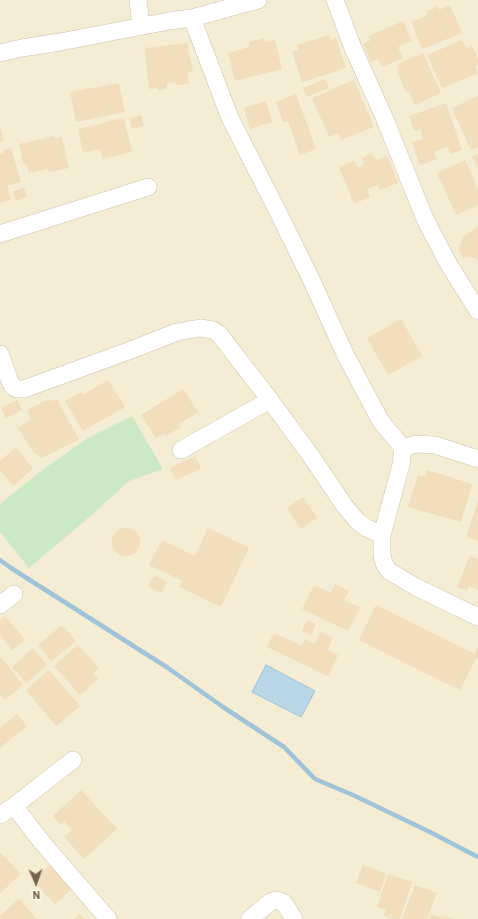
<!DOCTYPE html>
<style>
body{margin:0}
#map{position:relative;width:478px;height:919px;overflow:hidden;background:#fcf8e5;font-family:"IBM Plex Sans",sans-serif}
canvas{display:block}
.north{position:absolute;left:16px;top:863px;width:40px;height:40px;-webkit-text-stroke:3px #fffcec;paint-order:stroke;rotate:178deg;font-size:11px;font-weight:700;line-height:16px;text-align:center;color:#76634a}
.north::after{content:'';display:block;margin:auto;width:14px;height:18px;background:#76634a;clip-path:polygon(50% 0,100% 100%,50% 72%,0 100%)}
</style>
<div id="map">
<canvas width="478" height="919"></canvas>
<div class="north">N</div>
</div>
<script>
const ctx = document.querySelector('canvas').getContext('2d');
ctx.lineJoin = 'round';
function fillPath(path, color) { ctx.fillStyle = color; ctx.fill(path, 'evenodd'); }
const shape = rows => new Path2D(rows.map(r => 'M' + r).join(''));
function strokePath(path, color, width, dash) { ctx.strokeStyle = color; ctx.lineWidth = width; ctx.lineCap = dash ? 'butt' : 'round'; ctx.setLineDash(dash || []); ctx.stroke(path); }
fillPath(shape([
 [0,0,478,0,478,919,0,919]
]), '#f4ecd3');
fillPath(shape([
 [132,416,163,469,129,481,94,513,29,568,0,532,0,504,45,468,88,438]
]), '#cbeac3');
const water = shape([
 [266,665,315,691,301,717,252,692,266,665]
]);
fillPath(water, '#b9d6e6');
strokePath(water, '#9fc3d8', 1);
strokePath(shape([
 [0,560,11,568,168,668,223,707,284,747,315,779,353,795,430,832,478,857]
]), '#9fc3d8', 4.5);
fillPath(shape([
 [450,5,462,33,422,49,411,22,427,15,427,11,438,6,439,10],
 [403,21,412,41,398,47,403,58,382,67,378,59,371,62,363,44,370,41,368,36],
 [329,35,331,40,336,38,346,68,302,82,292,52,299,50,297,45],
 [264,38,265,42,275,40,282,69,235,81,228,53,249,47,249,42],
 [462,40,466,48,472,45,478,60,478,65,475,66,478,73,442,88,427,55],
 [187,43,193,71,187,72,189,84,176,85,175,82,167,83,167,89,158,90,157,88,149,89,145,48],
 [423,53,441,93,415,105,409,91,406,92,397,71,399,70,397,64],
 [325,79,329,88,307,97,303,88],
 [354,80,374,127,341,140,338,133,329,137,312,98],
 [119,83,125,112,76,122,70,92],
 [296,94,316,149,300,155,288,121,283,122,276,102],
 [478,96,478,147,471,150,452,108],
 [266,101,272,122,250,129,244,108],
 [446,103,462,150,450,154,448,147,434,152,437,159,420,165,412,142,423,139,420,129,414,131,409,116],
 [141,115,144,126,132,129,129,118],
 [124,118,132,152,102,159,100,149,83,153,78,129],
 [1,128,4,141,0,142,0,129],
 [54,136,54,138,62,137,69,168,49,172,48,169,29,173,27,164,23,164,19,144],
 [11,148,21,182,7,186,11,200,0,203,0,154,3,153,3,150],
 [370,154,377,160,387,156,398,183,380,190,378,185,367,189,370,197,354,204,339,167,354,161,358,168,364,163,362,158],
 [478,154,478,169,472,156],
 [465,160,478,190,478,205,456,215,437,173],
 [24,188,27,197,16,201,13,191],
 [478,226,478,261,475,258,463,257,458,249,462,243,462,238],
 [401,319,422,356,388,375,367,338],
 [108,380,125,407,83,431,65,401,81,392,83,395],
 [183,389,198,412,179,424,181,427,166,436,165,433,156,438,141,415],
 [17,400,22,410,6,418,1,408],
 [57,400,79,439,42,458,33,452,18,428,31,420,28,410,45,401],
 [16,447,33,469,13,486,0,470,0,461],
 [195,456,201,468,176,480,170,468],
 [427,470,472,484,461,522,408,507,418,475,425,477],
 [303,497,317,518,301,529,287,508],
 [478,501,478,541,466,537],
 '112 542a14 14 0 1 1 28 0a14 14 0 1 1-28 0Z',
 [208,528,249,548,221,607,179,587,182,581,149,565,162,540,195,556],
 [470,556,478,559,478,590,469,586,467,591,457,587],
 [154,575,167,582,161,593,148,586],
 [335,584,349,591,344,600,360,608,348,631,302,609,314,585,331,593],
 [376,605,475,654,478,647,478,659,476,658,460,690,359,640],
 [5,616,25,640,12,650,0,635,0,620],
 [307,620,316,624,311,636,302,631],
 [62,625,76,641,51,661,38,645],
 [320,632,333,638,328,650,338,655,328,676,267,647,274,633,302,646,305,639,315,644],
 [78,645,99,668,93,674,98,679,80,695,54,666],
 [33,648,47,665,26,683,12,667],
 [0,656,23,685,5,700,0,694],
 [49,670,80,706,56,726,26,690],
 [17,714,27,726,0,748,0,728],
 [81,790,117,829,84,859,64,837,72,830,64,821,61,825,53,816],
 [0,852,21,874,0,893],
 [52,863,74,887,55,904,33,881],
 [363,865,386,874,380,892,356,883],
 [388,874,412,882,400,919,395,919,384,916,386,910,377,907],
 [415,885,437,893,427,919,402,919],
 [19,899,37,919,1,919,0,916],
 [80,914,85,919,74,919],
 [430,914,446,918,446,917,454,919,429,919]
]), '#f2ddbd');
const street = shape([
 [138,0,141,26],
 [335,0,353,48,384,117,425,219,448,263,478,311],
 [192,18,230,118,277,210,311,279,345,354,379,418,383,424,403,448,401,465,382,535,382,555,384,563,386,567,389,571,416,587,478,617],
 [0,53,22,48,60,42,169,21,192,18,258,0],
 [0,234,148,187],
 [0,354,9,379,13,387,17,389,24,389,131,350,177,332,200,328,213,330,219,334,270,400],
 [403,448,416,444,435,445,478,459],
 [181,450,270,400,311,456,344,505,357,521,367,528,382,535],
 [0,605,14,594],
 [14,806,41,841,108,919],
 [0,815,14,806,73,760],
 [250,919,270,902,277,900,284,903,294,919]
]);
strokePath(street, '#cec2ab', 18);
strokePath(street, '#fff', 17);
</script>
